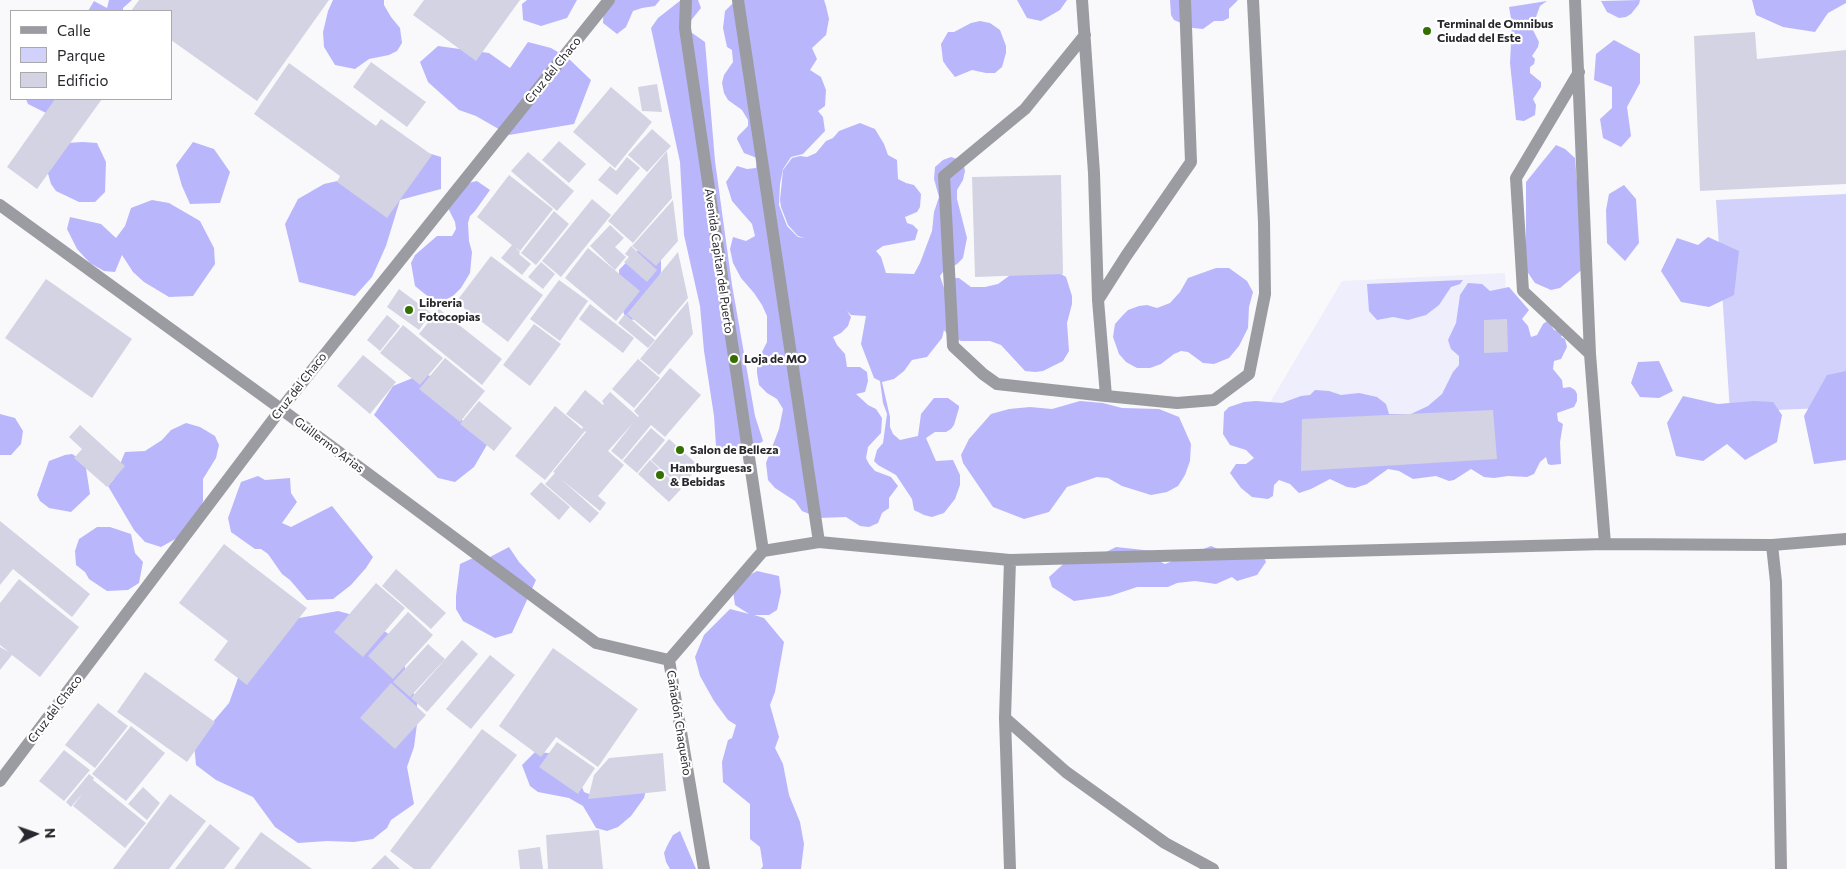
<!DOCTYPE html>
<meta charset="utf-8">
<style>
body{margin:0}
#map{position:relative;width:1846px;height:869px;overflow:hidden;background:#f9f9fc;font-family:Commissioner,sans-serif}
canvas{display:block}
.legend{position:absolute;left:10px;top:10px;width:162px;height:90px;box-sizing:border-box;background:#fff;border:1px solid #a9a9ab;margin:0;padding:6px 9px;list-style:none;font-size:15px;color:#27272d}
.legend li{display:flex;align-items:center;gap:10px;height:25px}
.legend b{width:25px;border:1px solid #a9a9ab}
.north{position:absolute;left:10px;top:809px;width:50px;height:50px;-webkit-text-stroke:4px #fff;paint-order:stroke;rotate:87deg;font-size:14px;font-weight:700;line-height:20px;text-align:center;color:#27272d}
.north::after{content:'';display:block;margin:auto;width:18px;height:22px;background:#27272d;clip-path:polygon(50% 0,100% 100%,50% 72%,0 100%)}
</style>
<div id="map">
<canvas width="1846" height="869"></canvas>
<ul class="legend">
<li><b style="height:6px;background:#9b9ba2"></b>Calle</li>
<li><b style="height:14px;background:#d2d1fc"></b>Parque</li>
<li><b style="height:14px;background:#d3d3e3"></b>Edificio</li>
</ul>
<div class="north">N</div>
</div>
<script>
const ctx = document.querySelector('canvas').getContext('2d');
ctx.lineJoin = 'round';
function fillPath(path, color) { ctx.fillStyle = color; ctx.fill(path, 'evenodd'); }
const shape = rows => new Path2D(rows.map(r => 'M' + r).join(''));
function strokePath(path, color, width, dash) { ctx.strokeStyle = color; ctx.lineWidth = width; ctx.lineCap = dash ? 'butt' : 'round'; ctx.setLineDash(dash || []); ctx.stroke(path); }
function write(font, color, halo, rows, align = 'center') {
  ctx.font = font + ' Commissioner,sans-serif'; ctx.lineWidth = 4.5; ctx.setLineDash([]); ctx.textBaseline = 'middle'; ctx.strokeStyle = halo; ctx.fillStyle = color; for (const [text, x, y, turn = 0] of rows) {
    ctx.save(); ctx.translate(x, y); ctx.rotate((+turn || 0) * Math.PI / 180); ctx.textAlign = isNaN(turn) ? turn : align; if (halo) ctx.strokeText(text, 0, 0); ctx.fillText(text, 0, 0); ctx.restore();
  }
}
fillPath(shape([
 [1505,273,1512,455,1259,421,1342,281]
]), '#eeeefc');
fillPath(shape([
 [1846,194,1846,407,1730,412,1716,200]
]), '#d2d1fc');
fillPath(shape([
 [109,0,132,0,123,8,123,11,88,11,94,1,107,8],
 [333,0,384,0,384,5,391,17,400,28,402,43,397,51,389,55,369,59,355,69,335,65,324,47,323,32,328,11],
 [527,0,577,0,567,18,541,26,523,20,522,4],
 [604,0,660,0,655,6,642,8,633,11,626,27,617,34,603,23],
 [681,0,698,0,701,8,685,28,705,42,715,161,732,285,755,416,763,441,748,452,736,455,726,455,716,446,714,416,704,351,700,306,684,235,680,162,651,28,658,18],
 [736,0,824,0,826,6,829,19,826,35,812,48,817,59,810,70,821,77,826,90,825,106,818,111,823,117,825,131,803,154,791,157,783,169,780,184,779,205,787,226,798,237,805,238,798,236,788,225,781,207,780,200,783,170,792,158,800,156,807,157,816,153,826,141,833,138,839,131,860,123,875,129,884,144,888,155,897,160,898,179,906,183,914,185,921,194,920,207,917,212,905,217,907,223,913,225,918,230,915,240,883,246,876,251,881,257,886,273,914,274,920,263,932,231,934,212,939,197,934,179,935,167,943,160,951,157,963,161,965,171,963,180,957,190,957,199,967,238,963,258,957,264,943,272,940,276,944,288,952,278,959,278,971,287,985,287,998,284,1013,273,1061,274,1066,277,1072,296,1072,304,1067,323,1069,351,1063,361,1043,371,1035,372,1025,371,1001,345,990,341,961,341,948,335,944,330,942,338,927,357,912,360,904,371,894,379,882,382,890,417,890,427,893,434,900,440,918,436,921,414,934,398,948,398,959,406,959,408,954,425,951,429,946,432,935,432,926,438,936,461,953,460,960,475,960,485,955,499,944,513,932,517,924,515,914,510,912,499,896,475,878,465,874,461,877,450,883,443,887,414,883,403,880,381,874,378,861,344,866,316,851,315,847,311,851,317,848,326,841,333,833,337,837,345,845,354,847,367,860,367,867,372,868,381,865,392,856,394,868,405,876,409,882,418,881,433,868,447,866,458,869,464,875,471,891,477,898,486,889,498,889,508,882,513,878,523,869,527,860,526,846,517,819,518,802,511,795,501,775,488,768,480,766,463,779,429,783,409,777,399,767,393,759,385,757,373,757,362,767,342,767,316,762,305,754,293,741,278,733,263,730,249,733,237,746,241,755,236,752,224,732,201,726,182,737,166,747,169,756,168,757,158,744,153,737,139,738,136,748,126,748,120,742,110,728,100,724,93,722,83,724,75,733,62,732,50,727,47,723,28,725,11],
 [1017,0,1067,0,1060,10,1041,21,1027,18],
 [1170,0,1238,0,1229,9,1229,18,1223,21,1214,21,1203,29,1193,28,1174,20,1171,15],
 [1640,0,1639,4,1631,14,1626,17,1619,18,1607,12,1601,1],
 [1752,0,1846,0,1846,3,1828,13,1815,32,1783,27,1756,15],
 [1547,1,1540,6,1532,28,1539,42,1538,47,1532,56,1535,59,1534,64,1530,67,1530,73,1541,82,1541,87,1533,99,1536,105,1535,115,1524,121,1516,120,1510,63,1512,24,1509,7],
 [980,21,990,23,1000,30,1006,46,1006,53,1002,67,995,73,986,73,972,70,955,77,947,67,943,61,941,44,948,32,954,32,971,23],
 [1614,40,1640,54,1640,83,1627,107,1631,136,1621,147,1603,138,1600,119,1612,108,1612,87,1594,80,1596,54],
 [528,42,551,48,568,58,591,80,574,124,509,135,476,116,459,110,428,82,420,62,438,46,489,53,510,68],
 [26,99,78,99,75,107,48,114,28,104],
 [83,142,97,143,106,162,105,192,95,202,79,202,56,191,51,184,45,163,66,143],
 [193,142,214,149,230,172,220,203,190,204,182,186,176,165],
 [1556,145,1565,149,1575,158,1584,268,1560,288,1551,290,1535,283,1526,270,1526,182],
 [415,149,441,157,441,189,400,200,386,246,372,277,355,296,299,282,285,224,298,199,324,184,355,177],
 [477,181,490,190,475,211,470,216,468,223,469,241,472,252,470,273,461,288,453,296,445,300,430,298,415,286,411,263,415,255,437,236,452,236,456,229,455,222,447,206,464,184],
 [1624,185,1636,199,1639,243,1625,261,1607,243,1606,210,1609,194],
 [152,200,169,203,200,221,214,248,215,264,193,296,169,297,144,282,133,272,122,255,115,272,104,271,90,263,77,249,67,229,70,217,101,224,116,238,125,226,131,208],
 [1708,237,1739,251,1734,295,1709,307,1681,302,1661,271,1677,238,1698,245],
 [640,248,661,255,661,272,642,319,626,320,620,302,619,270],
 [1216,268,1229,268,1247,281,1253,292,1249,307,1248,328,1239,346,1229,358,1214,364,1203,363,1188,352,1181,351,1174,354,1161,364,1150,368,1137,368,1126,362,1119,354,1113,337,1115,324,1123,315,1128,310,1139,306,1147,305,1157,308,1170,303,1180,292,1188,278],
 [1463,280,1460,284,1451,287,1439,305,1426,315,1408,320,1393,317,1377,320,1369,311,1367,284],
 [1468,283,1482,284,1490,291,1509,287,1529,310,1522,319,1528,326,1531,337,1537,335,1543,324,1547,321,1550,323,1554,330,1559,331,1562,335,1561,337,1565,339,1567,347,1561,359,1554,361,1553,369,1562,380,1563,388,1570,387,1575,390,1577,394,1577,401,1574,407,1557,413,1558,421,1563,424,1560,442,1561,464,1551,465,1548,464,1546,457,1540,462,1534,474,1527,477,1508,476,1494,478,1484,477,1471,469,1454,480,1449,481,1436,476,1413,479,1399,471,1388,469,1367,484,1355,488,1347,487,1330,479,1311,489,1299,493,1290,484,1279,480,1274,485,1273,496,1268,499,1252,497,1241,488,1230,473,1236,464,1246,464,1254,458,1246,450,1230,445,1223,434,1224,412,1229,407,1244,402,1256,401,1282,403,1301,396,1310,395,1315,390,1329,391,1341,395,1359,393,1377,397,1386,404,1389,414,1411,414,1428,406,1442,394,1453,372,1459,365,1459,356,1451,349,1448,340,1456,323,1460,295],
 [1659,361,1673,391,1659,398,1640,397,1631,383,1638,362],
 [1846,371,1846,460,1814,464,1804,416,1827,375],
 [425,373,450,389,463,422,488,443,474,467,455,482,438,478,374,415,393,386],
 [1683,396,1718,404,1754,401,1773,402,1782,415,1777,442,1745,460,1727,444,1703,461,1676,456,1667,423],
 [1080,401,1103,403,1122,408,1159,409,1179,417,1191,444,1190,461,1185,475,1178,486,1167,492,1151,495,1122,486,1108,478,1097,477,1067,487,1049,512,1024,519,993,507,963,463,961,455,969,439,991,414,1009,409,1030,407,1052,409],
 [0,414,15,418,23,431,21,444,11,455,0,455],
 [186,423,200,427,215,436,219,445,216,458,203,479,203,501,199,518,188,532,161,547,145,542,134,530,108,486,114,479,125,452,145,451,162,440,171,430],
 [72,454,85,462,90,494,71,512,49,508,40,501,37,495,49,461,65,455],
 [258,476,265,480,290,478,291,493,297,502,282,523,291,527,332,506,373,557,366,568,351,585,333,599,307,600,290,580,282,574,268,554,261,549,255,549,231,532,228,518,241,482],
 [97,527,110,527,131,534,135,553,143,562,139,583,128,590,107,591,89,579,85,572,76,565,75,551,79,539],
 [1211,546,1232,555,1261,551,1266,562,1257,575,1237,581,1232,577,1216,584,1195,581,1177,583,1168,587,1137,587,1110,596,1074,601,1052,587,1049,577,1071,557,1094,558,1116,547,1153,551,1155,559,1165,564],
 [509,547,519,562,536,580,512,633,495,638,463,621,456,609,456,596,460,564,473,558,488,558],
 [757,571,779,576,781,592,777,610,769,615,754,615,764,618,784,642,775,692,770,705,779,737,775,748,783,764,789,795,800,822,804,844,801,869,761,869,763,866,760,847,750,839,750,804,723,782,722,762,728,740,732,738,736,725,728,720,714,701,700,676,695,657,704,635,730,609,749,614,735,605,733,591,742,579],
 [338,611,364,618,404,644,405,669,417,703,417,724,414,747,407,767,414,804,391,820,387,828,373,839,354,842,327,841,298,843,275,827,253,797,216,780,196,765,194,744,229,703,238,678,288,620],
 [535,752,548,753,556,756,582,787,584,792,589,794,646,790,644,798,631,816,618,827,607,831,596,828,583,806,569,798,538,792,530,786,522,765],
 [680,831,696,869,670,869,666,862,664,853,667,846,673,835]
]), '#b9b6fc');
fillPath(shape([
 [139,0,329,0,257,101,171,40,171,11,131,11],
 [424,0,520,0,476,61,413,15],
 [1755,32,1757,59,1846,50,1846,184,1700,191,1694,36],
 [371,62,426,102,407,127,353,87],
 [289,63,376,126,381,119,432,155,387,218,337,182,340,176,254,114],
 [657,84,662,112,642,111,638,87],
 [611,87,652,122,615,168,573,132],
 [55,99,102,99,37,189,7,167],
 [652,129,671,146,647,172,628,155],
 [559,141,586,164,569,183,542,160],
 [667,151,672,198,633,243,608,221],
 [528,152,574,191,557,211,511,171],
 [627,157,640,168,617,195,598,180,610,166,616,171],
 [509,175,553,209,520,251,515,247,520,252,519,254,531,264,522,275,501,258,512,245,477,217],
 [1061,175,1063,274,975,277,972,177],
 [592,199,611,215,561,277,542,261],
 [673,200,678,241,656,266,632,246],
 [554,211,569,224,536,265,521,253],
 [610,225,624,238,615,247,626,257,615,270,590,246],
 [631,246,657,270,647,282,624,262,629,257,625,254],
 [588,248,640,291,616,321,565,278],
 [678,252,688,298,655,337,627,314],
 [491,256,543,295,508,342,456,302],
 [541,262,555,274,543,289,528,277],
 [46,279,132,339,92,398,5,338],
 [559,280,588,301,560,341,530,319],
 [399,289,431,313,419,330,387,307],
 [688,301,693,334,659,375,640,359],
 [590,304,634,338,623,353,579,319],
 [439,309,502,359,482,385,419,334],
 [625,314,655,340,648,348,618,323],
 [387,315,400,326,380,351,367,340],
 [1507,319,1508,352,1484,353,1484,320],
 [534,324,561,344,530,386,503,365],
 [403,325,443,358,420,385,380,353],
 [363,355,396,382,370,414,337,386],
 [445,358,485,391,460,422,419,389],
 [638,359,660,378,634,408,612,389],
 [670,368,701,395,665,437,651,425,622,460,611,451,633,423,608,451,624,465,598,496,606,503,600,511,561,479,599,513,590,523,545,484,555,473,553,472,586,432,585,431,545,480,515,456,555,406,582,429,583,427,566,414,585,390,603,405,604,404,602,401,610,392,638,417,639,416,634,411],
 [479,401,512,428,494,451,460,424],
 [1493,410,1497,459,1301,471,1302,419],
 [80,425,125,466,107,487,74,458,82,449,69,437],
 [651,428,665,440,637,473,623,461],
 [669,439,699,466,681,487,651,460],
 [650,460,681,489,669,502,638,474],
 [541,482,570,507,559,520,530,494],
 [0,521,90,594,72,617,13,569,0,585],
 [224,544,307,608,247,685,214,660,228,641,179,603],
 [396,569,446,613,431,629,382,586],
 [19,579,79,627,40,677,12,655,0,670,0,647,9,652,0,645,0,603],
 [376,583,405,608,363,657,334,632],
 [408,612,433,635,393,679,368,656],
 [462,640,478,654,427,712,411,698],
 [428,644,445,659,410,697,393,682],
 [553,648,638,709,598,767,556,737,541,757,499,726],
 [490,655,515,675,471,729,446,709],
 [145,672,215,722,187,762,117,712],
 [391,683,426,715,395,749,360,718],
 [98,703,128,726,95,768,65,745],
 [131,726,165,753,126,801,92,774],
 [482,729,517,755,430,869,414,869,390,851],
 [557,742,595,768,578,794,539,767],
 [64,750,90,770,64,801,39,781],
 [663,753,666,791,588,799,594,775,609,758],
 [89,774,94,778,93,780,146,823,125,848,73,806,83,793,71,807,66,802],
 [143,787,160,803,147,820,128,804],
 [170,794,206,821,169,869,113,869],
 [210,824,240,848,224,869,175,869],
 [599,830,603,869,548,869,546,835],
 [261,832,312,869,234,869],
 [540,847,543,869,520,869,518,850],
 [385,855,400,869,371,869]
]), '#d3d3e3');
strokePath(shape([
 [686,0,685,28,763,551],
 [738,0,819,542],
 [1082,0,1094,173,1098,300],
 [1185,0,1191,162,1126,256,1098,300,1106,396,1177,403,1214,400,1249,374,1265,294,1264,222,1253,0],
 [1575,0,1590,354,1605,544],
 [1085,35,1025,109,944,176,953,346,983,374,997,384,1106,396],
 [1579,72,1516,178,1523,291,1590,354],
 [0,205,281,409,596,643,669,660],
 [1772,545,1776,582,1781,869],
 [763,551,819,542,1010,560,1605,544,1772,545,1846,539],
 [1010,560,1005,718,1010,869],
 [1005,718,1066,772,1165,843,1213,869],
 [0,781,281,409,609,0],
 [704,869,669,660,763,551]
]), '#9b9ba2', 12);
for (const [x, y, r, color] of [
 [1427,31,5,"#347000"],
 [409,310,5,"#347000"],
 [734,359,5,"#347000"],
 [680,450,5,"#347000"],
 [660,475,5,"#347000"]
]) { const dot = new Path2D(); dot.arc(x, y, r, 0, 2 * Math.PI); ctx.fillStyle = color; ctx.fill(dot); strokePath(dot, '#fff', 2); }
write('bold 12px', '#27272d', '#fff', [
 ["Terminal de Omnibus",1437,24],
 ["Ciudad del Este",1437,38],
 ["Libreria",419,303],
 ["Fotocopias",419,317],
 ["Loja de MO",744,359],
 ["Salon de Belleza",690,450],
 ["Hamburguesas",670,468],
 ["& Bebidas",670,482]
], 'left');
write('12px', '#27272d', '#fff', [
 ["Cruz del Chaco",553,70,-51],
 ["Avenida Capitan del Puerto",719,261,82],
 ["Cruz del Chaco",299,386,-52],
 ["Guillermo Arias",329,445,37],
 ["Cruz del Chaco",55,709,-53],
 ["Cañadóñ Chaqueño",679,723,81]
]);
</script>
